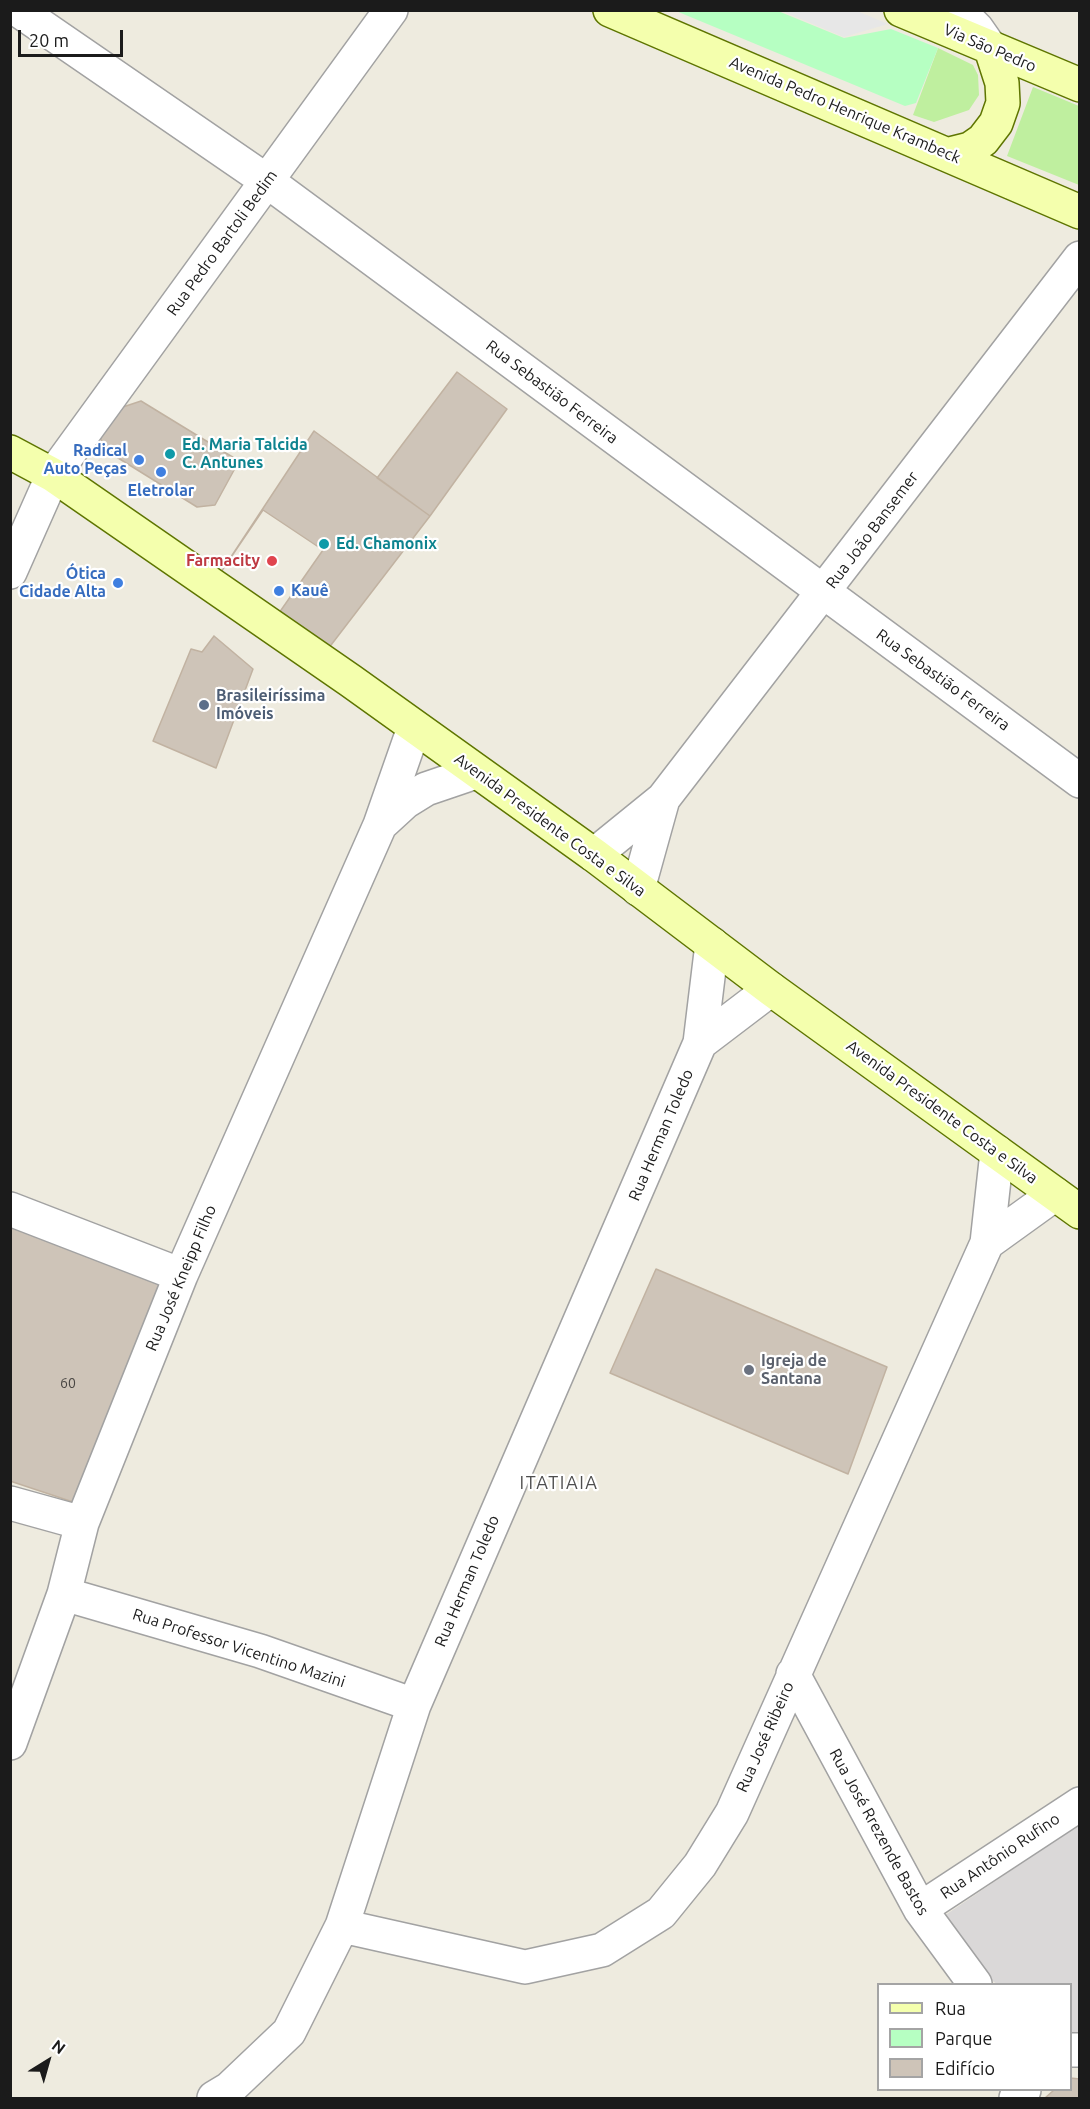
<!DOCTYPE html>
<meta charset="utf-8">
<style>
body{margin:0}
#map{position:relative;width:1090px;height:2109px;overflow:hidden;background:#eeebdf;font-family:Ubuntu,sans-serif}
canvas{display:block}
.frame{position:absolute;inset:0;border:12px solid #1b1b1b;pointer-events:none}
.legend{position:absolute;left:877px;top:1983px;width:195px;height:108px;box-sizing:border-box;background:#fff;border:2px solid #a4a4a4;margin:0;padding:8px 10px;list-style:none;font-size:18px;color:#1b1b1b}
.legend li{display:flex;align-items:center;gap:12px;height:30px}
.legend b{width:30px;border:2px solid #a4a4a4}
.north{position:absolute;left:18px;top:2031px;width:60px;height:60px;-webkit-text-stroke:4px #fff;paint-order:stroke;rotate:37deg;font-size:16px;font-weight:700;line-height:24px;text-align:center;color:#1b1b1b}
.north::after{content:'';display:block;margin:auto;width:21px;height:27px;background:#1b1b1b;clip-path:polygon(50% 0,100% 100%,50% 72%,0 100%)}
.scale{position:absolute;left:18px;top:30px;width:105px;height:27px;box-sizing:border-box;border:3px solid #1b1b1b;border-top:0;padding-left:8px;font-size:18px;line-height:21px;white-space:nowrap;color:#1b1b1b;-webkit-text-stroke:4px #fff;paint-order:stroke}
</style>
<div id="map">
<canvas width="1090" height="2109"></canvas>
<div class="frame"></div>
<ul class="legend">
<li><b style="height:8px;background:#f4ffad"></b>Rua</li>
<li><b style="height:16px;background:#b6ffc2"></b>Parque</li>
<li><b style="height:16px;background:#cec4b8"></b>Edifício</li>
</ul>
<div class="north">N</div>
<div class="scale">20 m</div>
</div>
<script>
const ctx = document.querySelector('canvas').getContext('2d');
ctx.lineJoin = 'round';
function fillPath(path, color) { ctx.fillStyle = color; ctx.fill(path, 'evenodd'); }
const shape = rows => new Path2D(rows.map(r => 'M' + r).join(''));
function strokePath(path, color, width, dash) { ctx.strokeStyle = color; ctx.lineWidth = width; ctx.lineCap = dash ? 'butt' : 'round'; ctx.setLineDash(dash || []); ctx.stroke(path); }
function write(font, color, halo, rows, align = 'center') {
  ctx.font = font + ' Ubuntu,sans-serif'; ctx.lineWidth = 4.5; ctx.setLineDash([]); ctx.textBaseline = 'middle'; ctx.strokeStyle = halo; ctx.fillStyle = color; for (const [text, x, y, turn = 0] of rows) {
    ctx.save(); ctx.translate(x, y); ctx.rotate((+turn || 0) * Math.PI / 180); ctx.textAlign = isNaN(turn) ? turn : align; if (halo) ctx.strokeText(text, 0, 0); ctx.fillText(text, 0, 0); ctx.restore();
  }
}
fillPath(shape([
 [1079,1824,1079,2035,1071,2035,1070,1984,997,1984,977,1970,944,1916]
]), '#dad8d8');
fillPath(shape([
 [938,48,973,65,978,75,979,95,969,110,934,122,913,115],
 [1033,87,1079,106,1079,185,1007,156]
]), '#bfef9f');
fillPath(shape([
 [676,11,778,11,844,38,891,29,938,48,916,103,905,106]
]), '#b6ffc2');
fillPath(shape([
 [782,11,857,11,888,24,844,37]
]), '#e7e7e7');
const building = shape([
 [457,372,507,409,430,516,377,478,457,372],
 [141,401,239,461,215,505,197,507,102,448,100,431,120,408,141,401],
 [314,431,430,516,328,649,221,572,314,431],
 [263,510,323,550,279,613,221,572,263,510],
 [214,636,253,669,216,768,153,741,191,649,202,652,214,636],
 [10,1224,163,1284,79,1504,10,1481,10,1224],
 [656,1269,887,1367,848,1474,610,1373,656,1269],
 [1070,2078,1080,2079,1080,2098,1045,2098,1054,2090,1070,2090,1070,2078]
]);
fillPath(building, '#cec4b8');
strokePath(building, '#c1b2a1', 1.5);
const street = shape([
 [18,10,267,181,1080,781],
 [958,10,977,29,991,49],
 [10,572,53,475,391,10],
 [381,824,405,802,426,789,476,772],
 [594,855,663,799,1080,258],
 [638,889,663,799],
 [700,1043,771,989],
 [10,1209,181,1275],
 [987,1243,1055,1194],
 [10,1503,82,1523],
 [64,1594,260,1651,414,1705],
 [793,1674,920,1909,975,1984],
 [10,1743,64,1594,82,1523,181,1275,380,825,414,728],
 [920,1909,1080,1804],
 [342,1926,525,1967,602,1950,661,1913,700,1865,732,1813,987,1243,997,1152],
 [1070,2050,1080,2050],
 [214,2098,229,2089,289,2032,342,1926,414,1705,700,1043,712,944],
 [1016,2098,1024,2090]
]);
const secondary = shape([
 [610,10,1080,212],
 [901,10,1080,85],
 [950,154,970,149,983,140,996,123,1003,103,1002,83,991,49],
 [10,452,53,475,351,681,594,855,771,989,1080,1212]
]);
strokePath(street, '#a2a2a2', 36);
strokePath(secondary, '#5e7500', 36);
strokePath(street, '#fff', 33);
strokePath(secondary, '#f4ffad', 33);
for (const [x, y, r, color] of [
 [170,454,6,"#0f9aa8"],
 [139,460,6,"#3f7fe0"],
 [161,472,6,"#3f7fe0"],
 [324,544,6,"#0f9aa8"],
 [272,561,6,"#e0444e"],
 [118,583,6,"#3f7fe0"],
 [279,591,6,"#3f7fe0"],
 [204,705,6,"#5c6f8a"],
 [749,1370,6,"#6b7280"]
]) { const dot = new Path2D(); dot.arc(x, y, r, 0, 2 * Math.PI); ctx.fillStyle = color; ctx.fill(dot); strokePath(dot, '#fff', 2); }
write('14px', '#484542', null, [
 ["60",68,1383]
]);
write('16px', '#1b1b1b', '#fff', [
 ["Via São Pedro",990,48,23],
 ["Avenida Pedro Henrique Krambeck",845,110,23],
 ["Rua Pedro Bartoli Bedim",222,243,-54],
 ["Rua Sebastião Ferreira",552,392,37],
 ["Rua João Bansemer",872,530,-53],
 ["Rua Sebastião Ferreira",943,680,36],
 ["Avenida Presidente Costa e Silva",550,825,36],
 ["Avenida Presidente Costa e Silva",942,1112,36],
 ["Rua Herman Toledo",661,1135,-67],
 ["Rua José Kneipp Filho",181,1278,-67],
 ["Rua Herman Toledo",467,1581,-67],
 ["Rua Professor Vicentino Mazini",239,1648,18],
 ["Rua José Ribeiro",765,1737,-66],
 ["Rua José Rrezende Bastos",879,1832,61],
 ["Rua Antônio Rufino",1000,1856,-34]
]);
write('bold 16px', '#0d838f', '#fff', [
 ["Ed. Maria Talcida",182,445],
 ["C. Antunes",182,463],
 ["Ed. Chamonix",336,544]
], 'left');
write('bold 16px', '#366cbe', '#fff', [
 ["Radical",127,451],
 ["Auto Peças",127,469],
 ["Eletrolar",161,491,"center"],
 ["Ótica",106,574],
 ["Cidade Alta",106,592],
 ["Kauê",291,591,"left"]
], 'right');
write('bold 16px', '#be3a42', '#fff', [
 ["Farmacity",260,561]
], 'right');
write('bold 16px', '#4e5e75', '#fff', [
 ["Brasileiríssima",216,696],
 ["Imóveis",216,714]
], 'left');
write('bold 16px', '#5b616d', '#fff', [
 ["Igreja de",761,1361],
 ["Santana",761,1379]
], 'left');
ctx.letterSpacing = '1.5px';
write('18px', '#4e4e4e', '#fff', [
 ["ITATIAIA",559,1483]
]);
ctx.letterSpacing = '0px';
</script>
